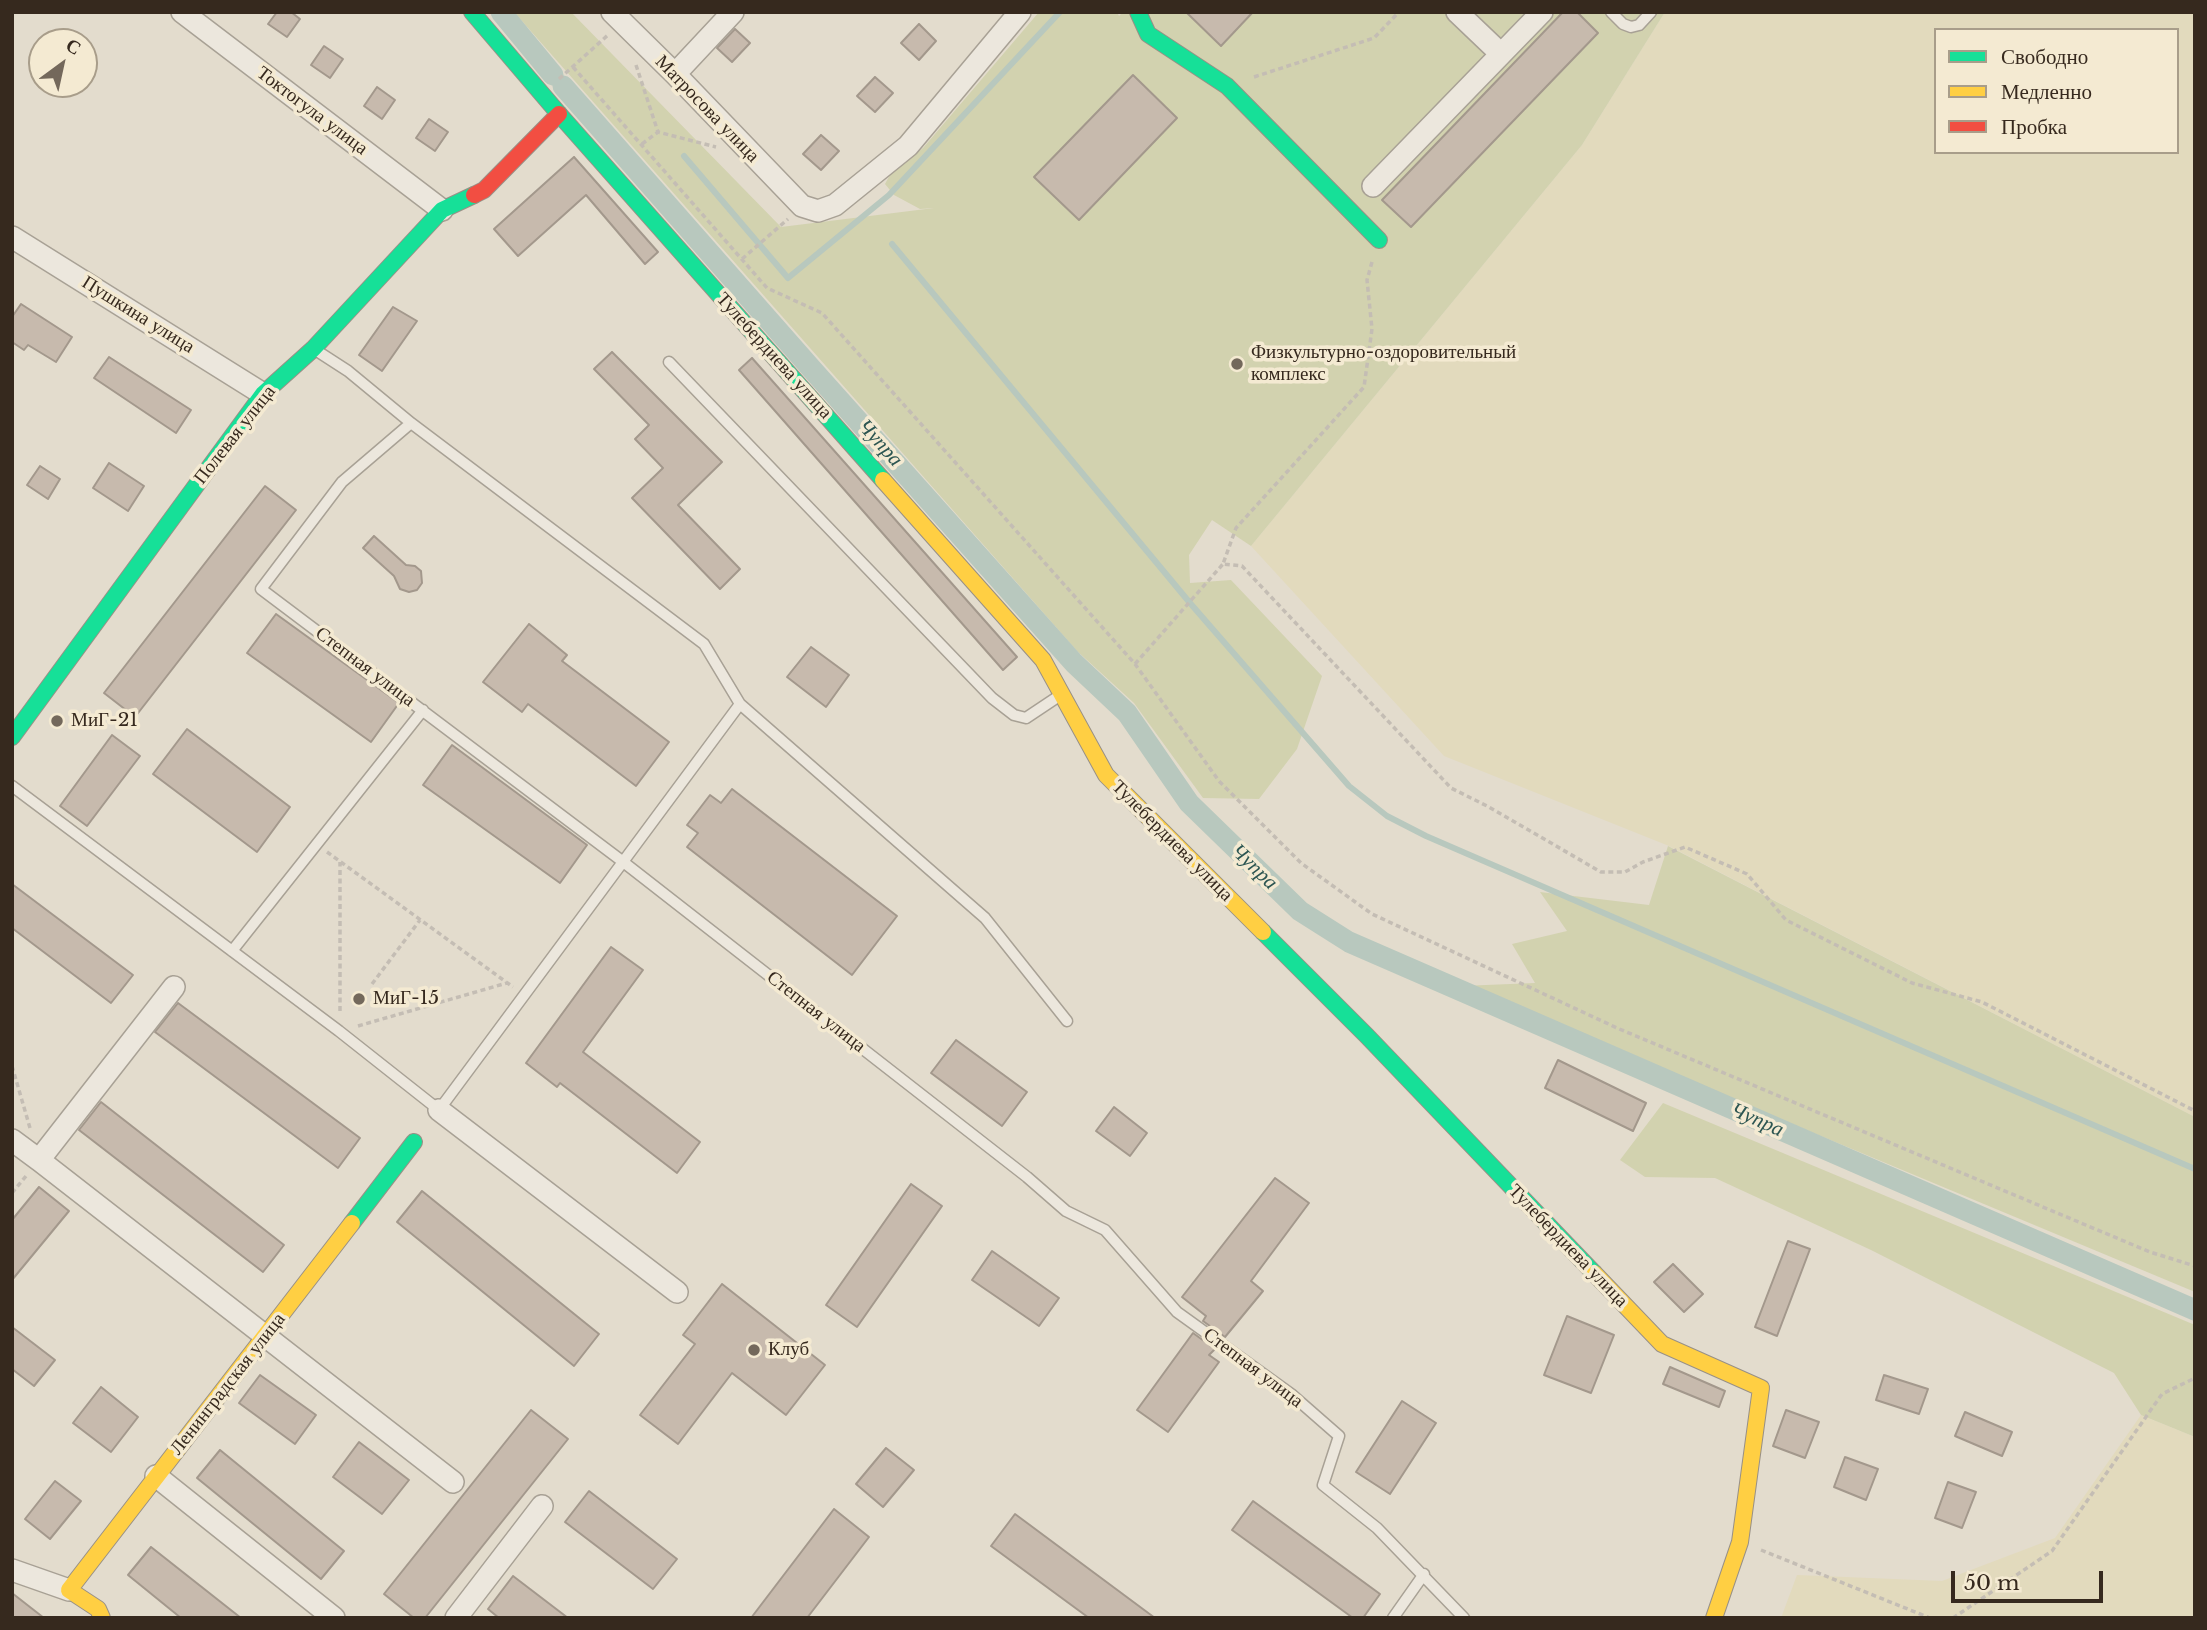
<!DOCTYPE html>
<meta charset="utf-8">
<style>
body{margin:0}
#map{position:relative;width:2207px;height:1630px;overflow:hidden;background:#e3dccd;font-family:"Libre Baskerville",serif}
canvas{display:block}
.frame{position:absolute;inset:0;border:14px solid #36291e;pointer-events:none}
.legend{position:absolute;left:1934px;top:28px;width:245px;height:126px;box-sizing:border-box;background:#f4ead2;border:2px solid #a89d8a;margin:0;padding:9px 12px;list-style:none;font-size:21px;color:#36291e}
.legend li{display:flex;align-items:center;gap:14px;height:35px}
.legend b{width:35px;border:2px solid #a89d8a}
.north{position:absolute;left:28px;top:28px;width:70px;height:70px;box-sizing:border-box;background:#f4ead2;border:2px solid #a89d8a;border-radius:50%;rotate:33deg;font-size:19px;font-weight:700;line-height:28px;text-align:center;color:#36291e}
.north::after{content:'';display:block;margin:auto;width:24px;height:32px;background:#73685b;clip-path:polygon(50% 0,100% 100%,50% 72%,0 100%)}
.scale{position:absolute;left:1951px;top:1571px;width:152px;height:32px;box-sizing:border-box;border:4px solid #36291e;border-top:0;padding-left:9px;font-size:21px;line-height:24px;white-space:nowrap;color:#36291e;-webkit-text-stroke:5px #f4ead2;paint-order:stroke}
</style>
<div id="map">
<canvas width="2207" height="1630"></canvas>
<div class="frame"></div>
<ul class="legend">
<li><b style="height:9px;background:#16e098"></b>Свободно</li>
<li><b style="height:9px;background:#ffcf43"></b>Медленно</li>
<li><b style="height:9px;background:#f24e42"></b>Пробка</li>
</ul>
<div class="north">С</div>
<div class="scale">50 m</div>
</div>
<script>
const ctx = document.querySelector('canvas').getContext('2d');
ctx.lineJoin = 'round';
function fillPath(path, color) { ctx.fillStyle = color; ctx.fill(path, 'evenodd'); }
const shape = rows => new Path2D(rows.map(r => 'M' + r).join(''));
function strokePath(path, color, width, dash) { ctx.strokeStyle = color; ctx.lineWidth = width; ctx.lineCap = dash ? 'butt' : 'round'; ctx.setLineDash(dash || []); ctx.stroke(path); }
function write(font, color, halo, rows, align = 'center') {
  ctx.font = font + ' "Libre Baskerville",serif'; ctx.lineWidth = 7; ctx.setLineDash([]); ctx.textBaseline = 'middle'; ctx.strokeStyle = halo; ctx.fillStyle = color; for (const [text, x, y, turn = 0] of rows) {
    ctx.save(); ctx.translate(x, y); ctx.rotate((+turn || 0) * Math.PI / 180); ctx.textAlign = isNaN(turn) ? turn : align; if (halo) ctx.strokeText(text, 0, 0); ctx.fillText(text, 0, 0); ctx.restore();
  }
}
fillPath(shape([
 [1665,12,2195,12,2195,1117,1669,846,1444,756,1251,546,1582,145],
 [1936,30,2177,30,2177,152,1936,152],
 [2141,1415,2195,1437,2195,1618,1781,1618,1797,1575,1942,1581,2055,1538]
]), '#e2dabd');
fillPath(shape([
 [514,12,571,12,781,227,934,208,920,209,894,195,885,184,891,173,923,148,1039,12,1117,12,1119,16,1123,12,1665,12,1582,145,1251,546,1212,520,1189,555,1190,583,1231,580,1322,676,1297,749,1259,799,1203,798,1134,703,1077,651],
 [1668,846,2195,1117,2195,1292,1461,986,1535,983,1512,944,1567,931,1540,892,1649,905],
 [1663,1103,2195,1325,2195,1437,2141,1415,2114,1373,1871,1250,1715,1178,1645,1177,1620,1160]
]), '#d2d2af');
strokePath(shape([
 [684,156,788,278,889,195,1060,12],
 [892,244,1190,603,1349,786,1387,816,1426,836,2195,1169]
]), '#b8c8be', 6);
strokePath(shape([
 [501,12,553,75],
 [563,86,810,367,1074,663,1127,713,1189,803,1300,911,1349,942,2195,1310]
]), '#b8c8be', 21);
const building = shape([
 [277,12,291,12,300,19,287,37,268,24,277,12],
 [1186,12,1253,12,1221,46,1186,12],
 [1563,12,1577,12,1598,33,1411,227,1382,200,1563,12],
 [919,24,936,41,919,60,901,43,919,24],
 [735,29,750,43,732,62,717,48,735,29],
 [324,46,343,59,330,78,311,65,324,46],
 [1133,75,1177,118,1079,220,1034,177,1133,75],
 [875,77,893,93,875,112,857,96,875,77],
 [377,87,395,100,382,119,364,106,377,87],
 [429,119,448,132,435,151,416,138,429,119],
 [821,135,839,151,821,170,803,154,821,135],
 [574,157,658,252,645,264,586,195,518,256,494,229,574,157],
 [21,304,72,337,56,362,28,345,24,350,12,342,12,317,21,304],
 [393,307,417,321,382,371,359,355,393,307],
 [612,352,722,462,678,505,740,569,720,589,632,498,663,468,635,439,649,425,594,369,612,352],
 [109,357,191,410,176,433,94,378,109,357],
 [752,358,1017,657,1003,670,739,370,752,358],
 [109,463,144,486,128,511,93,488,109,463],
 [40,466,60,479,48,499,27,485,40,466],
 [265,486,296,510,135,717,104,693,265,486],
 [374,536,406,565,415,566,421,571,422,583,417,590,409,592,400,589,394,576,363,548,374,536],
 [276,614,399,703,371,742,247,653,276,614],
 [529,624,567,655,562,661,669,742,636,786,528,704,522,712,483,682,529,624],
 [811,647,849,675,826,707,787,677,811,647],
 [187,729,290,807,257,852,153,774,187,729],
 [112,735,140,756,87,826,60,806,112,735],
 [452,745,587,845,560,883,423,785,452,745],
 [732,789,897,916,852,975,687,847,698,833,687,825,710,795,721,803,732,789],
 [12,884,133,975,111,1003,12,928,12,884],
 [611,947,643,970,583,1052,700,1142,677,1173,560,1083,557,1087,526,1063,611,947],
 [178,1003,360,1138,338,1168,155,1032,178,1003],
 [956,1040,1027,1092,1002,1126,931,1073,956,1040],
 [1558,1060,1646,1103,1633,1131,1545,1088,1558,1060],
 [101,1102,284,1245,263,1272,79,1130,101,1102],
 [1114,1107,1147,1133,1130,1156,1096,1131,1114,1107],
 [1275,1178,1309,1203,1251,1281,1263,1291,1225,1337,1203,1321,1206,1316,1182,1297,1275,1178],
 [911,1184,942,1206,857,1327,826,1305,911,1184],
 [39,1187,69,1211,12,1280,12,1220,39,1187],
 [422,1191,599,1334,574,1366,397,1222,422,1191],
 [1788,1241,1810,1249,1777,1336,1755,1327,1788,1241],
 [992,1251,1059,1298,1039,1326,972,1280,992,1251],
 [1673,1264,1703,1294,1684,1312,1654,1282,1673,1264],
 [722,1284,825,1365,786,1415,732,1373,678,1444,640,1415,695,1344,683,1335,722,1284],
 [1567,1316,1614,1335,1591,1393,1544,1375,1567,1316],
 [12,1327,55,1360,34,1386,12,1369,12,1327],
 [1193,1333,1215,1349,1209,1355,1219,1362,1168,1432,1137,1410,1193,1333],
 [1670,1367,1725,1391,1719,1407,1663,1384,1670,1367],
 [260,1375,316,1415,295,1444,239,1403,260,1375],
 [1884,1375,1928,1389,1919,1414,1876,1400,1884,1375],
 [101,1387,138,1417,111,1452,73,1423,101,1387],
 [1402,1401,1436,1423,1390,1494,1356,1472,1402,1401],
 [531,1410,568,1439,425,1618,414,1618,384,1594,531,1410],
 [1786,1410,1819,1422,1805,1458,1773,1446,1786,1410],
 [1965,1412,2012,1432,2002,1456,1955,1436,1965,1412],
 [359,1442,409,1480,382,1514,333,1477,359,1442],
 [886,1448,914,1470,883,1507,856,1484,886,1448],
 [220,1450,344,1551,321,1579,197,1478,220,1450],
 [1845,1457,1878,1469,1866,1500,1834,1487,1845,1457],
 [55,1481,81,1501,50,1539,25,1519,55,1481],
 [1948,1482,1976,1492,1962,1528,1935,1518,1948,1482],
 [589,1491,677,1559,653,1589,565,1522,589,1491],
 [1253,1501,1380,1594,1363,1618,1353,1618,1232,1530,1253,1501],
 [834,1509,869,1537,807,1618,751,1618,834,1509],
 [1015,1514,1155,1618,1089,1618,991,1546,1015,1514],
 [151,1547,241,1618,181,1618,128,1575,151,1547],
 [513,1576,568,1618,499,1618,488,1609,513,1576],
 [12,1593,44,1618,12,1618,12,1593]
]);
fillPath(building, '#c7baad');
strokePath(building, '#a3988c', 2);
const lane = shape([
 [1611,12,1623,24,1631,27,1639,25,1651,12],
 [669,362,992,698,1014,715,1026,718,1059,696],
 [411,423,342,482,261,589,622,861,1027,1177,1066,1211,1105,1230,1177,1312,1291,1394,1339,1436,1323,1485,1377,1528,1464,1618],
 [740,704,985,918,1067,1021],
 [12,786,339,1031,439,1110,740,704,704,644,411,423,348,371,314,349],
 [232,951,423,710],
 [1393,1618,1424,1574]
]);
const street = shape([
 [182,12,442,210],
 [612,12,675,74,802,206,818,211,835,205,908,146,1020,12],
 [1457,12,1501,54],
 [675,74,733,12],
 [1373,186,1542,12],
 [12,237,263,394],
 [439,1110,677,1292],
 [12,1140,39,1160,174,987],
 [39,1160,453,1482],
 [156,1476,334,1618],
 [12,1570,69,1590],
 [456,1618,542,1506]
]);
const fast = shape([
 [472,12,559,114,883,480],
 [1138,12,1148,34,1227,86,1379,240],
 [12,737,263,394,313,349,442,210,474,195],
 [1263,932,1367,1036,1594,1273],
 [352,1223,414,1142]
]);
const slow = shape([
 [883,480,1043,660,1106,775,1263,932],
 [1594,1273,1662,1344,1761,1388,1740,1542,1714,1618],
 [102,1618,98,1609,69,1590,352,1223]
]);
const jam = shape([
 [474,195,484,190,559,114]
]);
strokePath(lane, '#a8a195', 13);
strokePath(street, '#a8a195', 24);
strokePath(fast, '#989086', 18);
strokePath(slow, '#989086', 18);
strokePath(jam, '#989086', 18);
strokePath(shape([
 [636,65,658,132],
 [573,67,767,288,822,313,1135,664,1219,781,1301,863,1372,914,1617,1028,2150,1252,2195,1266],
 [1254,77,1374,38,1399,12],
 [559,79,608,35],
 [642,144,658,132,716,147],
 [742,259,788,219],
 [1372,262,1367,280,1372,329,1364,387,1236,528,1223,564,1242,566,1451,788,1487,806,1601,872,1625,872,1643,862,1685,847,1747,874,1786,920,1912,983,1982,1002,2195,1111],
 [1135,664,1223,564],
 [327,852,513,987],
 [372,984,420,920],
 [340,1011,340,862],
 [358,1026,507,983],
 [12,1066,30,1128],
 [12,1193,26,1176],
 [1761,1550,1930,1618],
 [1953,1618,2052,1551,2162,1394,2195,1378]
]), '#c4bdb4', 3.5, [5, 3.5]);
strokePath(lane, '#ece7dd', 10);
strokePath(street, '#ece7dd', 21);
strokePath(fast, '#16e098', 16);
strokePath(slow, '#ffcf43', 16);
strokePath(jam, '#f24e42', 16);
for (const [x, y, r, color] of [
 [1237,364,7,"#73685b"],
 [57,721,7,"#73685b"],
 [359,999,7,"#73685b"],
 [754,1350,7,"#73685b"]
]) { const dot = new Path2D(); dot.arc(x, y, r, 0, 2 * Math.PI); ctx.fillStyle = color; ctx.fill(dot); strokePath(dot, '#f4ead2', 2.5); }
write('19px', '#36291e', '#f4ead2', [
 ["Матросова улица",707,109,46],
 ["Токтогула улица",312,111,37],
 ["Пушкина улица",138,315,32],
 ["Тулебердиева улица",774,356,48],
 ["Полевая улица",235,435,-52],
 ["Степная улица",365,667,37],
 ["Тулебердиева улица",1172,841,45],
 ["Степная улица",816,1012,38],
 ["Тулебердиева улица",1568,1246,46],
 ["Степная улица",1253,1368,37],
 ["Ленинградская улица",228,1384,-52]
]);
write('19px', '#36291e', '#f4ead2', [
 ["Физкультурно-оздоровительный",1251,353],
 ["комплекс",1251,375],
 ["МиГ-21",71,721],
 ["МиГ-15",373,999],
 ["Клуб",768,1350]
], 'left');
write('italic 21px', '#2d5652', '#f4ead2', [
 ["Чупра",880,443,48],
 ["Чупра",1254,867,44],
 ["Чупра",1757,1120,24]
]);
</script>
